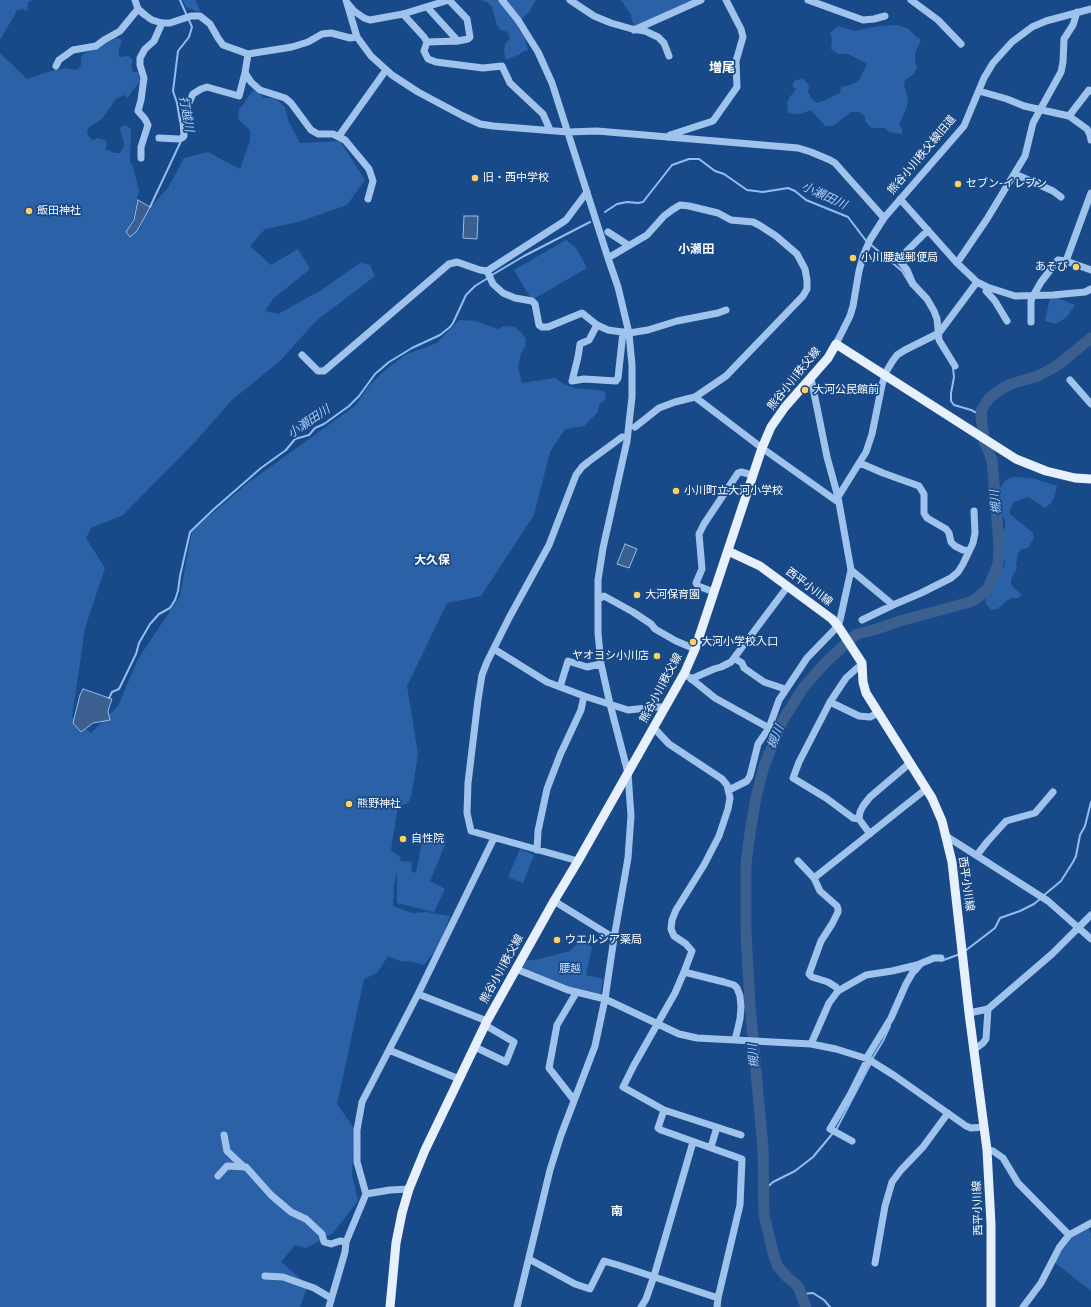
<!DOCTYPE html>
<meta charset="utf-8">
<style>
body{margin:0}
canvas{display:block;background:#184988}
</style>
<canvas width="1091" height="1307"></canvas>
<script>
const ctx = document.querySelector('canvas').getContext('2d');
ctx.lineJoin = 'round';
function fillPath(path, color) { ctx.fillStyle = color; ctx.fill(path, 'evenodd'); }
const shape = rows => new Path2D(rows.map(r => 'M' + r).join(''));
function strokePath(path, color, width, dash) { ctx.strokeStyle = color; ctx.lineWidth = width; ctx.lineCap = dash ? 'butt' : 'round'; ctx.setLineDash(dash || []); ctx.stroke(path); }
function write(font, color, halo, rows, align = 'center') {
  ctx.font = font + ' "Fira Sans Condensed","Noto Sans JP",sans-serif'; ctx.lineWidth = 3.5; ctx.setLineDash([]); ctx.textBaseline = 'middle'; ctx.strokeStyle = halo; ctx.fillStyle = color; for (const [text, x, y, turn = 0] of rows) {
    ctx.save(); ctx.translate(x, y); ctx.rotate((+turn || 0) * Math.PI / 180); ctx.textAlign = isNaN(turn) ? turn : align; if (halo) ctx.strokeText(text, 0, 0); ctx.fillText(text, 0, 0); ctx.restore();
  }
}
fillPath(shape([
 [0,0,33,0,28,2,27,11,23,9,17,10,14,16,0,40],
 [182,0,195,0,200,10,197,12,192,9,187,8],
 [480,0,536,0,529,12,523,18,518,28,525,38,528,50,522,52,520,54,506,60,504,51,505,44,510,38,508,32,501,30,497,25,492,7,487,2],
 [621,0,695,0,635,26,632,21,631,15],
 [897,25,909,29,915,36,921,40,915,53,915,61,917,67,913,75,905,80,904,86,908,97,907,107,899,124,902,129,902,134,889,132,885,128,875,128,870,127,865,121,865,116,859,112,851,112,833,126,825,126,811,110,800,114,794,114,788,112,787,103,789,98,796,89,792,86,795,80,804,79,809,86,808,92,811,98,816,103,823,101,840,93,841,87,853,84,859,80,867,64,848,54,838,54,831,49,832,39,830,33,838,26,854,31,879,26],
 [117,38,122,40,119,48,119,57,128,56,133,60,131,65,133,72,139,72,140,82,132,91,128,98,124,95,116,99,102,119,88,128,87,134,92,140,98,138,105,140,107,144,105,149,115,153,120,153,123,148,124,143,120,129,122,126,126,125,131,129,130,161,133,167,139,190,133,219,129,227,131,234,139,231,147,211,168,188,184,158,208,152,240,169,250,141,250,130,238,119,239,110,254,89,264,98,275,98,285,107,288,120,300,143,340,141,365,180,347,205,298,222,265,229,250,246,271,265,298,249,310,269,274,298,265,311,278,314,320,291,360,263,370,265,375,276,316,321,280,361,232,400,193,444,123,515,91,528,86,538,105,568,85,628,72,717,91,733,118,706,138,659,180,596,192,531,248,483,355,406,369,386,384,371,405,355,437,343,459,320,475,321,498,329,504,326,514,327,521,332,526,339,525,347,521,353,518,367,522,383,555,378,564,384,575,388,598,390,605,392,606,399,599,405,597,413,584,426,565,429,550,452,534,515,481,596,447,603,407,686,418,754,411,797,408,803,398,806,391,850,401,858,400,861,412,862,411,871,416,873,423,836,446,842,430,881,445,889,434,912,397,903,397,871,394,885,393,906,412,913,426,912,450,916,440,944,424,965,413,962,400,961,388,956,377,973,364,979,337,1104,354,1128,352,1175,358,1201,333,1233,306,1248,295,1245,281,1262,308,1285,300,1307,0,1307,0,53,27,79,55,70,66,68,77,70,81,66,81,57,84,53,98,49,107,42],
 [566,240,576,248,587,268,535,298,530,297,514,270],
 [1050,298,1058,298,1075,305,1067,317,1056,324,1045,321],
 [1016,477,1036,479,1057,486,1054,498,1051,503,1045,508,1028,497,1014,502,1010,509,1010,514,1033,533,1034,538,1028,548,1022,549,1018,553,1016,564,1017,568,1011,579,1011,585,1022,595,1018,598,1011,598,1005,602,997,609,991,610,986,604,985,598,991,588,998,573,1004,567,1005,560,1000,556,1002,550,1004,540,1002,533,1005,527,1005,519,999,514,997,494,1004,482,1009,478],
 [520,849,534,855,523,883,508,877],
 [581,940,592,947,586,975,603,979,600,995,573,989,521,968,524,961,539,959,570,951],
 [1088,1228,1091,1234,1091,1291,1054,1262,1071,1238]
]), '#2b62a7');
const water = shape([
 [138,200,150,207,137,231,130,237,126,232,134,220,138,200],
 [464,216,478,216,477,239,463,238,464,216],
 [625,544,637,549,629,568,617,564,625,544],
 [83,689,112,699,108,711,110,720,93,723,81,732,73,723,80,695,83,689]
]);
fillPath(water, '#3b5f8e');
strokePath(water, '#92bdf0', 1);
strokePath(shape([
 [180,121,177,103,173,91,178,51,189,37,192,27,180,0],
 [150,207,181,141],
 [605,212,617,204,627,202,638,203,643,202,672,165,689,159,699,159,715,171,724,174,747,190,763,192,788,188,795,191,806,200,848,217,867,242],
 [870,244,902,271,911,286],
 [492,275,524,256,590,222],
 [953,368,954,377,951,393,951,401,954,405,971,410,981,415],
 [109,698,112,692,119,689,136,654,139,643,150,624,159,614,170,608,175,600,178,591,180,576,190,532,214,509,261,468,286,450,295,439,309,435,315,428,324,424,349,406,359,396,375,374,389,362,412,348,440,335,450,327,453,323,466,295,475,286,488,278],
 [1043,896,1061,881,1073,862,1076,856,1080,835,1085,826,1091,802],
 [965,951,995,928,1000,918,1020,911,1034,904,1040,899],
 [941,961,960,954],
 [916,973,922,966],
 [872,1059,883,1041,890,1026],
 [836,1130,871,1063],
 [764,1190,773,1182,795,1171,813,1157,833,1133],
 [802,1294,813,1293,824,1300,830,1307]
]), '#92bdf0', 2);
strokePath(shape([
 [806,1307,798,1286,787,1277,778,1267,773,1253,764,1214,763,1148,750,1005,746,933,746,864,750,833,756,797,764,766,783,720,803,688,824,664,853,637,857,634,874,630,900,621,970,602,976,599,988,588,998,564,999,544,992,460,984,441,981,415,982,409,990,397,1003,388,1011,384,1038,376,1058,365,1091,338]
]), '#3b5f8e', 11);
strokePath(shape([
 [135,0,138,9,145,15,152,20,162,23,170,23,191,16,200,16,210,24,218,38,223,45,248,54,292,47,308,42,322,34,331,33,350,38,357,37],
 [346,0,357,37,371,56,392,75,418,92,463,116,480,124,493,126,568,132,597,131,798,148,811,152,830,160,835,163,884,218],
 [502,0,518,20,538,52,552,83,608,258,618,287,629,333,632,365,632,397,627,441,603,548,598,580,598,633,601,664,610,704,628,773,631,816,628,858,614,938,605,999,595,1046,561,1135,550,1170,517,1307],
 [570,0,594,16,611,23,632,29,645,31,658,37,664,43,669,56],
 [808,0,863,20,874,19,885,16],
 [911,0,938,20,961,44],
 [348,4,354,11,364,18,370,20,403,14,449,0,467,19,470,37,468,39,458,41,427,42],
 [428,8,458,41],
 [403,14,424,37,427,42,424,51,428,59,436,62,483,68,502,66,510,83,543,114,550,130],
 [634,30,701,0],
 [248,54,245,73,251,82,260,90,285,98,291,103,311,130,318,134,333,134,345,140,369,169,373,181,368,199],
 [56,66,59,60,73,50,96,46,104,40,113,35,120,31,138,9],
 [979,91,1007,99,1024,106,1069,116,1087,129,1090,135,1091,140],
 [1069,116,1089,90,1091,91],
 [339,136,386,70],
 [668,137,670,135,713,121,737,87,736,61,743,37,741,29,726,0],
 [159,138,179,139,182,138,184,136,183,120,186,109,193,94,201,89,207,87,239,96,245,73],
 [141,158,141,147,148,125,145,119,138,111,141,100,144,78,140,65,140,58,145,49,154,41,162,23],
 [1015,174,1053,191,1061,197],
 [900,199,957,263,977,282,987,287,1015,296,1053,295,1085,292,1091,289],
 [928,230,901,257,899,260,907,270,913,284,927,299,934,311,937,319,939,340,955,366],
 [608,232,628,245],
 [608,258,647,235,664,216,672,210,680,205,689,206,718,213,731,220,753,222,759,225,776,236,797,254,805,269,807,280,807,289,803,296,726,376,695,397,675,402,659,408,635,427],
 [1066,261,1091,193],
 [957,263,987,219,1025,156,1033,123,1040,110,1061,72,1063,62,1064,39,1073,25,1077,12],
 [487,271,560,224,566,220,587,192],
 [987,287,986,291,995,301,1007,321],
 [1031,322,1031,301,1033,296,1041,282,1058,260,1066,261,1091,270],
 [597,325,589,340,580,344,578,357,572,381,584,379,616,381,618,378,623,332],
 [836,344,850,316,853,306,859,271,863,256,870,240,884,218,964,126,984,78,993,63,1012,42,1032,27,1046,21,1091,9],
 [302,355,318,371,324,371,449,264,457,262,480,270,487,271,493,284,503,293,515,298,532,301,535,304,539,325,542,327,548,327,582,313,597,325,608,330,629,333,648,330,677,321,718,313,726,310],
 [1070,380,1091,404],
 [695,397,762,448,838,502],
 [860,463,883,473,919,486,924,494,924,513,927,518,946,529,949,533,951,542,955,546,963,550,969,551],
 [838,497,866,452,872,434,882,385,886,372,892,362,897,355,905,350,939,333,977,282],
 [851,570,893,605],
 [714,592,698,586,696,583,702,569,699,534,704,524,738,473,741,472,753,475],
 [598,599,604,596,633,612,651,624,655,629,676,641,695,649],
 [862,620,893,605,921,593,951,578,958,572,963,564,973,543,975,533,974,511],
 [494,649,547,682,584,696,628,710,657,707,665,707],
 [734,658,742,663,744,668,764,682,785,689],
 [689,677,715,698,769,728],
 [691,679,714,669,721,667,731,662,788,586],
 [560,687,568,661,587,667,601,664],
 [830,702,846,678,856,669,862,665],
 [654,728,669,744,722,779,727,785,730,798,728,809,719,836,704,865,676,910,672,920,671,929,674,936,686,944,692,951,684,972,675,993,634,1065,623,1087,664,1110,741,1135],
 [729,790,747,781,750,776,758,744,769,728,779,700,807,658,838,626,840,620,851,570,838,497,827,457,811,378],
 [859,819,853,818,826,798,793,778,799,762,830,702,859,716,870,717,878,713],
 [870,834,859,819,860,812,863,806,870,797,910,763],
 [946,836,1048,901,1091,939],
 [537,850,538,831,547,789,560,755,581,710,584,696],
 [977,855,987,842,1006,821,1035,813,1053,792],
 [578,861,471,831,467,813,468,783,478,700,482,675,487,662,509,618,549,545,576,475,582,467,588,462,622,437],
 [798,861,814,878,820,891,837,906,838,909,838,912,832,924,821,941,809,974,812,977,828,982,836,987,838,991],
 [814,878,926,789],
 [554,901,614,938],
 [516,969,568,990,605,999,679,1034,697,1038,811,1044,836,1049,868,1059,895,1076,966,1126,971,1128,984,1127],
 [684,972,724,982,734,985,737,988,740,996,741,1007,740,1019,735,1040],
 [418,994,487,1021],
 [969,1013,988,1009,1052,954,1091,915],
 [811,1044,829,1003,838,991,866,975,892,971,917,965],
 [475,1047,506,1062,514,1042,485,1025],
 [975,1049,983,1043,986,1039,988,1009],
 [389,1050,459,1079],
 [866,1059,891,1018,906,984,917,965,934,958,941,958],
 [574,1100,549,1068,557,1025,576,993],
 [664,1110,658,1128,661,1130,742,1159,740,1205,718,1298,717,1307],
 [224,1135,227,1151,244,1167],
 [852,1141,830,1129,850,1095,868,1059],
 [711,1147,717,1127],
 [987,1150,993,1151,1003,1158,1018,1183,1069,1235,1059,1248,1041,1283,1023,1307],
 [218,1176,227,1166,246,1167,271,1195,291,1212,306,1219,322,1234,324,1242,331,1244,340,1241,346,1242],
 [366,1194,390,1190,409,1189],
 [1069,1235,1091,1223],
 [529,1259,575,1284,590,1289,604,1261,618,1265,718,1298],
 [875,1263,885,1206,892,1182,901,1170,923,1147,948,1113],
 [265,1276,283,1277,314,1288,331,1298],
 [329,1307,345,1252,346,1242,366,1194,357,1162,357,1130,362,1102,418,994,494,838],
 [641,1307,646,1299,654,1276,693,1142]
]), '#a0c3ed', 7);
strokePath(shape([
 [728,551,760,566,832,619,838,626,862,663,863,682,866,693,932,798,942,821,952,862,955,889,969,1013,987,1150,991,1224,991,1307],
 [390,1307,396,1243,402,1213,409,1189,425,1150,487,1021,554,901,578,861,685,672,695,649,762,448,771,427,785,407,828,358,836,344,1016,459,1046,471,1075,478,1091,479]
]), '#e6f0ff', 9);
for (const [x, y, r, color] of [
 [475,178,4,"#ffd05c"],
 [958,184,4,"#ffd05c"],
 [29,211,4,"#ffd05c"],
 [853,258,4,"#ffd05c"],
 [1076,267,4,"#ffd05c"],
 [805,390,4,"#ffd05c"],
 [676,491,4,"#ffd05c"],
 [637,595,4,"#ffd05c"],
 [693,642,4,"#ffd05c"],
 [657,656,4,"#ffd05c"],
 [349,804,4,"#ffd05c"],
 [403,839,4,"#ffd05c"],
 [557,940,4,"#ffd05c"]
]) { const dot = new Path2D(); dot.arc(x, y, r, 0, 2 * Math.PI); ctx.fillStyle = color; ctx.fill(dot); strokePath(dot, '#184988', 1.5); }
write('11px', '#fff', '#184988', [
 ["熊谷小川秩父線旧道",922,155,-50],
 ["熊谷小川秩父線",794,379,-51],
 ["西平小川線",809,587,37],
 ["熊谷小川秩父線",661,688,-62],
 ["西平小川線",966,884,82],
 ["熊谷小川秩父線",502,969,-61],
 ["西平小川線",978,1208,-92]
]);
write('11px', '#fff', '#184988', [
 ["旧・西中学校",483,178],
 ["セブン-イレブン",966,184],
 ["飯田神社",37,211],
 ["小川腰越郵便局",861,258],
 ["あそび",1068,267,"right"],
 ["大河公民館前",813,390],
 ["小川町立大河小学校",684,491],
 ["大河保育園",645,595],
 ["大河小学校入口",701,642],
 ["ヤオヨシ小川店",649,656,"right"],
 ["熊野神社",357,804],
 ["自性院",411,839],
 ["ウエルシア薬局",565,940]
], 'left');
write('11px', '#c5ddfa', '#184988', [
 ["腰越",570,969]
]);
write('italic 12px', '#abcdf5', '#184988', [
 ["打越川",186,114,80],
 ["小瀬田川",824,196,25],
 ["小瀬田川",309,422,-34],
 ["槻川",996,502,-95],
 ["槻川",776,737,-68],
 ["槻川",754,1056,-95]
]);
write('bold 12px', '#fff', '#184988', [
 ["小瀬田",696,250],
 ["大久保",432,561],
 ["南",617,1212]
]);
write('bold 13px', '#fff', '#184988', [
 ["増尾",722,68]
]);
</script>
